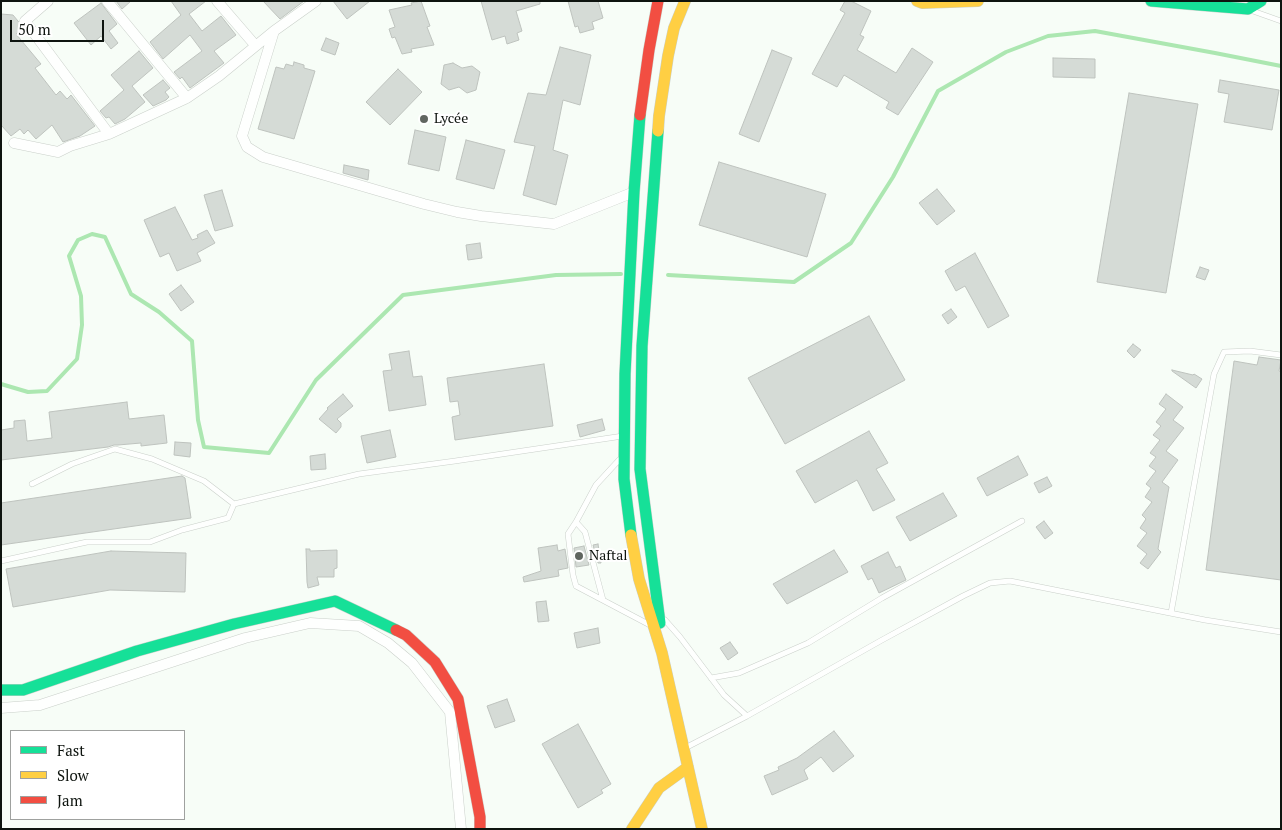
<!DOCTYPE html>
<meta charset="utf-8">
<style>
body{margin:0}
#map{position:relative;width:1282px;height:830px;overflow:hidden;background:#f7fdf7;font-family:"PT Serif",serif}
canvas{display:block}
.frame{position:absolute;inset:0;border:2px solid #0e140f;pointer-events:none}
.legend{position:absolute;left:10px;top:730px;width:175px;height:90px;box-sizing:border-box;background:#fff;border:1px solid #9fa19f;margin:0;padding:6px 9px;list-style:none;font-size:15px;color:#0e140f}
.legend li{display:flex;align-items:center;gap:10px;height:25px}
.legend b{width:25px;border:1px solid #9fa19f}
.scale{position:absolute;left:10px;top:20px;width:94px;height:22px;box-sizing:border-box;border:2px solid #0e140f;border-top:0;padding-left:6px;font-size:15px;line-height:18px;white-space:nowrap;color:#0e140f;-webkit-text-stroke:4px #fff;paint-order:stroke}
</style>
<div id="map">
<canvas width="1282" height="830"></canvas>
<div class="frame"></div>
<ul class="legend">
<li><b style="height:6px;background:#16e098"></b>Fast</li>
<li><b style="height:6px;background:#ffcf43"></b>Slow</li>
<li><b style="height:6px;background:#f24e42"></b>Jam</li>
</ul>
<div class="scale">50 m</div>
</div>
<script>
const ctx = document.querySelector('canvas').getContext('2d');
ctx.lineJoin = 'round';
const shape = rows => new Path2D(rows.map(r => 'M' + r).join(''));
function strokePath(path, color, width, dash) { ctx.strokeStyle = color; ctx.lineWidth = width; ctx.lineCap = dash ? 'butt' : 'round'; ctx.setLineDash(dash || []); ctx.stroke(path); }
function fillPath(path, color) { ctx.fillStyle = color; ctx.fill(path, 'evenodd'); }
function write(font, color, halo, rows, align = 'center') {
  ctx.font = font + ' "PT Serif",serif'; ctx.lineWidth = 4; ctx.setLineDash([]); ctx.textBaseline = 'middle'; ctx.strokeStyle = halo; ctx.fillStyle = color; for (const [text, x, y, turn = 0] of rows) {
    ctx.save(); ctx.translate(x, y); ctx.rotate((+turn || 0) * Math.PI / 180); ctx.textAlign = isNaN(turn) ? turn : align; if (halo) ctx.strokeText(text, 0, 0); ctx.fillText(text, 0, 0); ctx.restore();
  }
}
strokePath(shape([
 [668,275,794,282,851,243,893,177,938,91,1006,52,1048,36,1095,31,1215,53,1281,66],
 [1,384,28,392,47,391,77,359,82,325,81,296,69,256,78,240,92,234,105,237,131,294,159,312,192,341,198,420,204,447,269,453,316,380,403,295,556,275,621,274]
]), '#ace7b1', 4);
const building = shape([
 [116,1,131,1,122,9,116,1],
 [171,1,206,1,189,14,202,31,221,16,236,35,214,51,224,63,190,88,182,77,180,79,174,72,202,51,190,35,163,59,150,42,181,15,171,1],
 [263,1,304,1,280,19,263,1],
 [333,1,370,1,347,19,333,1],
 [421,1,430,26,427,27,434,45,411,49,412,52,402,54,395,37,392,38,389,29,395,27,389,10,412,5,411,3,421,1],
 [481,1,540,1,540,4,516,11,522,31,517,33,519,40,507,44,505,36,492,40,481,1],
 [568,1,598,1,603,18,592,22,594,29,580,33,578,26,575,27,568,1],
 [845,1,851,1,871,11,860,35,864,37,857,50,896,73,912,48,933,62,898,115,886,108,889,102,844,75,837,87,812,74,845,13,840,10,845,1],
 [101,3,117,24,109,31,118,43,111,49,101,36,91,45,74,23,101,3],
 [1,14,13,15,18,21,22,28,16,34,41,64,35,68,56,95,60,91,67,99,71,95,95,126,80,136,63,142,52,125,36,139,28,130,24,134,20,129,11,136,1,125,1,14],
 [326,38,339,43,335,55,321,50,326,38],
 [560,47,591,55,580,105,563,100,553,150,568,155,556,205,523,195,535,146,514,142,528,93,546,95,560,47],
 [772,50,792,58,759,142,739,134,772,50],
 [139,51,153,68,132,86,145,102,125,119,115,124,109,117,106,118,100,111,124,90,111,75,139,51],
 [1053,58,1095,59,1095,78,1053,77,1053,58],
 [294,62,304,65,304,68,315,71,294,139,258,129,276,67,284,69,286,64,293,66,294,62],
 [453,63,462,68,472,66,480,72,476,90,467,93,459,87,449,90,441,84,444,65,453,63],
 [398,69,422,92,390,125,366,102,398,69],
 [163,80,170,88,165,92,169,97,166,100,153,106,143,95,163,80],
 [1220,80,1279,90,1272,130,1224,122,1229,94,1218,92,1220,80],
 [1129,93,1198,104,1166,293,1097,282,1129,93],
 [415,130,446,137,439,171,408,164,415,130],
 [466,140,505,150,494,189,456,179,466,140],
 [719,162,826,194,807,257,699,225,719,162],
 [344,165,369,170,368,180,343,173,344,165],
 [937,189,955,211,937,225,919,203,937,189],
 [222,190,233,226,215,231,204,195,222,190],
 [175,207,192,240,198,238,197,235,207,230,215,243,197,253,201,261,177,271,169,253,160,257,144,220,175,207],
 [480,243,482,258,468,260,466,245,480,243],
 [975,253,1009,316,988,328,965,286,956,291,945,271,975,253],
 [1200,267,1209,270,1205,280,1196,277,1200,267],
 [181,285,194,302,181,311,169,294,181,285],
 [951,309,957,317,948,324,942,315,951,309],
 [869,316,905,380,785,444,748,378,869,316],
 [1133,344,1141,350,1134,358,1127,351,1133,344],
 [409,351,413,377,422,376,426,405,389,411,383,371,392,370,389,354,409,351],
 [1259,357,1281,360,1279,371,1281,372,1281,580,1206,570,1234,361,1257,365,1259,357],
 [544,364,553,426,455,440,452,417,460,415,458,401,450,402,447,378,544,364],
 [1172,370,1193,375,1194,374,1202,379,1196,388,1172,371,1172,370],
 [343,394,353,406,337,419,341,423,341,427,336,433,319,419,328,409,327,408,343,394],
 [1166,394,1183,407,1173,420,1184,428,1166,451,1178,460,1162,482,1169,487,1158,549,1161,552,1148,569,1140,563,1147,554,1137,546,1147,533,1140,528,1146,519,1142,515,1152,502,1145,497,1151,488,1146,484,1156,471,1149,466,1156,457,1150,453,1160,440,1153,435,1161,426,1156,422,1166,409,1159,404,1166,394],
 [127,402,129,419,164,415,167,443,141,446,141,443,118,445,114,445,108,447,1,460,1,430,14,428,14,421,25,420,27,441,52,438,49,412,127,402],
 [602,419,605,430,580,437,577,425,602,419],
 [390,430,396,457,367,463,361,436,390,430],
 [869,431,888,463,876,469,895,500,873,511,857,480,815,503,796,471,869,431],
 [175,442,191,443,190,457,174,455,175,442],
 [325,454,326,469,311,470,310,456,325,454],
 [1018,456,1028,475,987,496,977,478,1018,456],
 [182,476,185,478,191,518,1,545,1,503,182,476],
 [1047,477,1052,486,1039,493,1034,483,1047,477],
 [943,493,957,516,910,541,896,517,943,493],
 [1044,521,1053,533,1045,539,1036,527,1044,521],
 [598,544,601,563,598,563,593,545,598,544],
 [557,545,558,551,565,549,568,568,558,570,559,576,524,582,523,577,541,571,538,548,557,545],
 [584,546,589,565,576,567,574,548,584,546],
 [306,549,310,549,310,551,337,550,337,568,334,569,334,577,317,577,319,585,308,588,307,582,306,549],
 [834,550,848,572,787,604,773,584,834,550],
 [111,551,186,553,185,592,110,590,13,607,6,569,111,551],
 [888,552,896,568,900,566,906,580,879,593,872,578,868,580,861,566,888,552],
 [546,601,549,621,538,622,536,602,546,601],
 [598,628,600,643,577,648,574,633,598,628],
 [730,642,738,653,728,660,720,648,730,642],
 [507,699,515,721,495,728,487,706,507,699],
 [578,724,611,784,601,790,603,793,578,808,542,744,578,724],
 [834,731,854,756,833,772,821,757,804,770,808,779,772,795,764,776,779,770,778,767,797,758,834,731]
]);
fillPath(building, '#d5dbd6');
strokePath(building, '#bec3be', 1);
const lane = shape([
 [1250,10,1281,21],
 [619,460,596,485,576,522,568,534,573,575,576,586,650,625],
 [32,484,72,464,115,449,152,459,204,481,234,504],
 [234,504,359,474,455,461,623,436],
 [576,522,585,532,603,600],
 [1,561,87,542,150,542,182,530,228,518,234,504],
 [1171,613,1214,374,1224,352,1250,351,1281,355],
 [665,620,680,637,724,695,747,716],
 [711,678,739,673,808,643,882,598,1022,521],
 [687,747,747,716,882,640,963,596,990,583,1010,581,1205,620,1281,632]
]);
const street = shape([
 [48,1,25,21,109,134],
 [107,1,187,98],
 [217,1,255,45],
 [316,1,274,31,242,136,247,147,263,157,424,204,457,212,481,216,554,224,634,192],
 [14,143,58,152,70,146,109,134,187,98,219,76,274,31],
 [1,708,40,705,245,638,310,623,359,626,388,643,412,663,450,712,461,829]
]);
const fast = shape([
 [1151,1,1248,9,1261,1],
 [658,131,642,346,640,469,660,623],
 [631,535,624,479,625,374,634,192,640,115],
 [1,690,23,690,137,651,234,624,335,601,396,630]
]);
const slow = shape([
 [917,1,922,3,978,1],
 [658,131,659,116,668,56,674,28,685,1],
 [631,535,639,579,662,653,702,829],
 [632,829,659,788,688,767]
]);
const jam = shape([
 [640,115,649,50,658,1],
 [396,630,406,635,435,662,458,699,480,817,480,829]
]);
strokePath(lane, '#cad0ca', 6);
strokePath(street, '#cad0ca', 11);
strokePath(fast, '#cad0ca', 12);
strokePath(slow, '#cad0ca', 12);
strokePath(jam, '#cad0ca', 12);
strokePath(lane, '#fefffe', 5);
strokePath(street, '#fefffe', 10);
strokePath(fast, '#16e098', 11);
strokePath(slow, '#ffcf43', 11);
strokePath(jam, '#f24e42', 11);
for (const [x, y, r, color] of [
 [424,119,5,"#606660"],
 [579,556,5,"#606660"]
]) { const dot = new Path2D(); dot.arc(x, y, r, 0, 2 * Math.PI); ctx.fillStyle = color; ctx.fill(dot); strokePath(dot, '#fff', 2); }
write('14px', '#0e140f', '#fff', [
 ["Lycée",434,119],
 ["Naftal",589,556]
], 'left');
</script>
